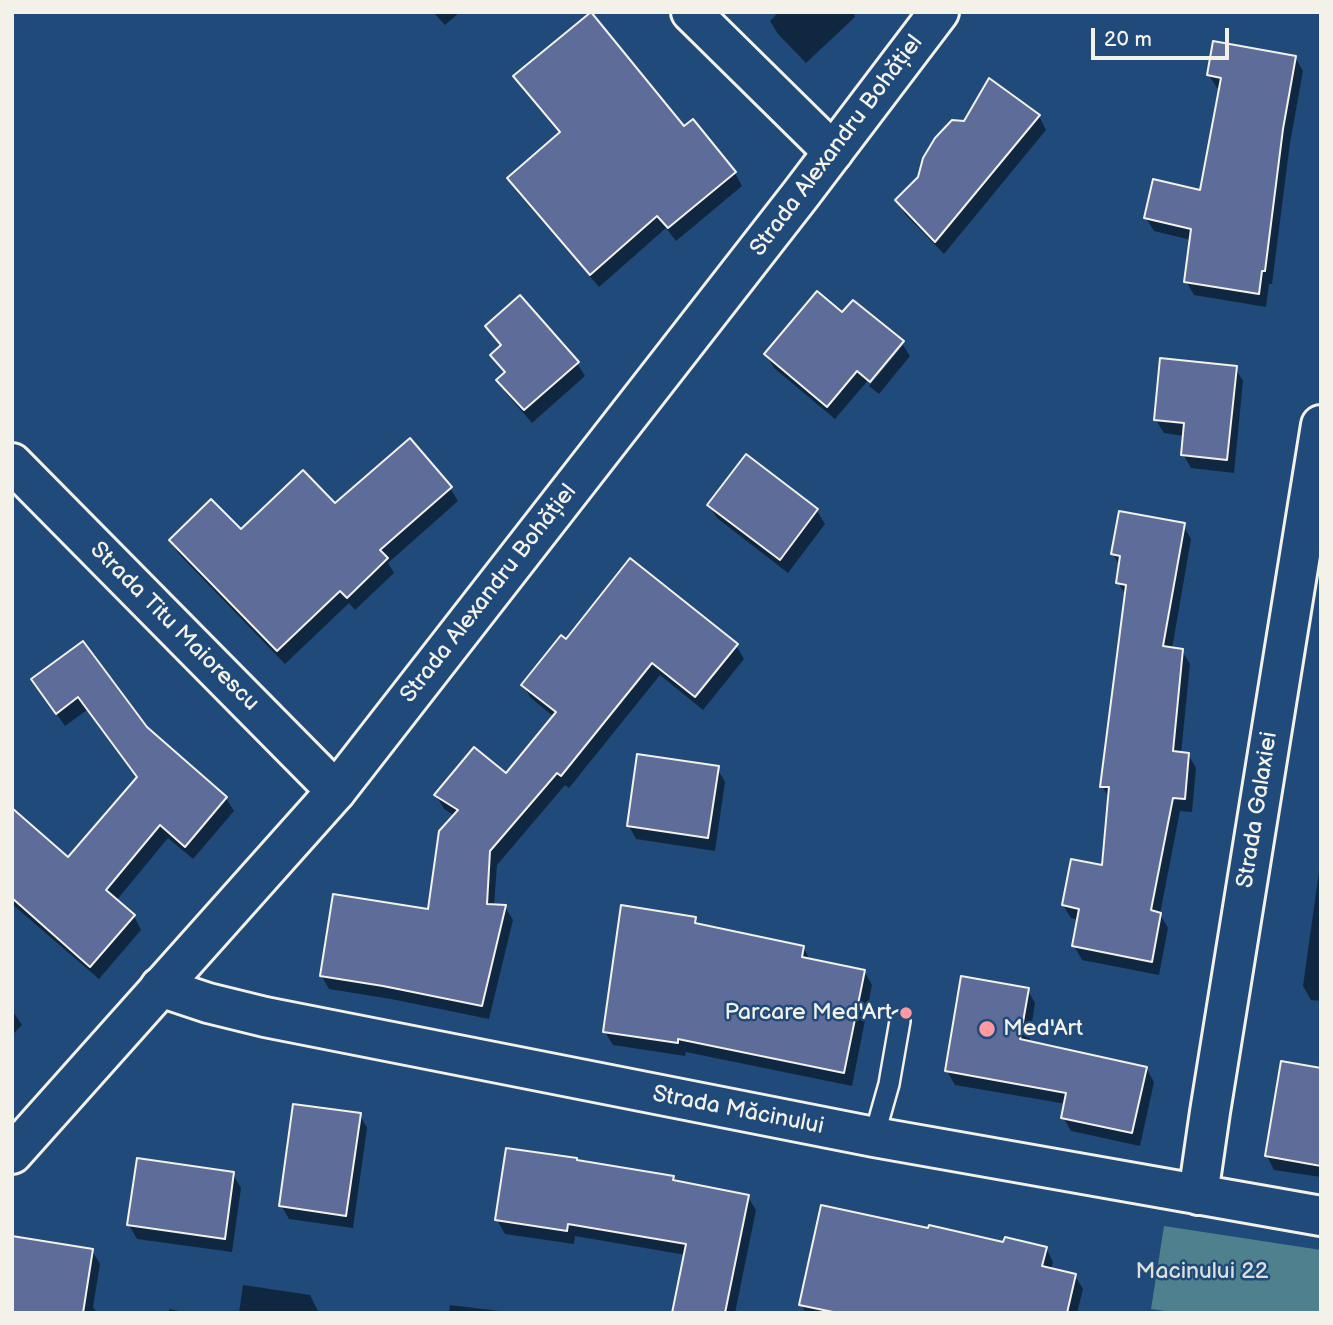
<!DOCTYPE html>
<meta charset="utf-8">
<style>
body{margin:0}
#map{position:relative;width:1333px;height:1325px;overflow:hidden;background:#1f4a7a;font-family:"Balsamiq Sans",sans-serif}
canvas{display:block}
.frame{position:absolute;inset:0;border:14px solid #f4f1e8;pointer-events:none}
.scale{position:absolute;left:1091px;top:28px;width:138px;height:32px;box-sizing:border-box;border:4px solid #f4f1e8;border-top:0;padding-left:9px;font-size:21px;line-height:24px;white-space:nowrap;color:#f4f1e8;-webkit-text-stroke:5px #1f4a7a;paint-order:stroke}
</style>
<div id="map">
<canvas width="1333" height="1325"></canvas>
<div class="frame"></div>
<div class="scale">20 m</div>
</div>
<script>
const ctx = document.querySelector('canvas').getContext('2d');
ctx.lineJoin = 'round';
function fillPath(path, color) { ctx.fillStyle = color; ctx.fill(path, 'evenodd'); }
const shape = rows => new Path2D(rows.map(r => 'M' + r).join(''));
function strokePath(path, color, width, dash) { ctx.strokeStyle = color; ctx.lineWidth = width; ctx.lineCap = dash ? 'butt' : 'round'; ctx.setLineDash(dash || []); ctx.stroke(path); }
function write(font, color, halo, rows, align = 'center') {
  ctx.font = font + ' "Balsamiq Sans",sans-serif'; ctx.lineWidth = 5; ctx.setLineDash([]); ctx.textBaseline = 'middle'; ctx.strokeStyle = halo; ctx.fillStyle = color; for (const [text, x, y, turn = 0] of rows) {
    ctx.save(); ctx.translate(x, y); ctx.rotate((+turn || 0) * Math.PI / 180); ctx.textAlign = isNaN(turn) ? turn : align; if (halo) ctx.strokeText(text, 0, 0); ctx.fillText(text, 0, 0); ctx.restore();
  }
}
fillPath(shape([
 [1164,1226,1321,1250,1321,1313,1179,1313,1151,1309]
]), '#4e818d');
fillPath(shape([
 [433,12,460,12,445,25],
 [774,12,853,12,855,17,806,63,778,34,770,21,776,15],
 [1295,57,1303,71,1290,143,1272,284,1269,284,1266,307,1194,295,1186,281,1191,240,1154,231,1146,218,1201,192,1221,89,1217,88,1209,75],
 [516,77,684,128,735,173,742,186,676,241,666,228,599,287,517,192,509,179,560,134,523,90],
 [1039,116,1046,130,944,254,905,214,897,200,919,178,965,123],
 [842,315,903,344,899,344,835,419,774,368,766,355],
 [487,327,577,363,585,376,532,423,506,393,498,380,505,374,492,355,501,347],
 [903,345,910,356,879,394,869,386],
 [1235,368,1243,381,1234,473,1191,468,1183,454,1184,436,1164,433,1156,420],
 [746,456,817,511,825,524,788,573,717,518,709,505],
 [450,488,458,501,388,563,394,573,355,610,349,603,285,664,179,554,171,541,241,532],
 [1183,525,1191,539,1172,649,1182,651,1190,664,1181,754,1188,754,1196,768,1192,812,1180,811,1160,914,1168,928,1159,975,1082,960,1074,946,1079,920,1071,918,1063,905,1103,867,1110,800,1102,786,1126,596,1118,582,1120,566,1113,554],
 [566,642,736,645,744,659,703,710,660,675,569,788,565,785,497,865,494,906,505,907,513,920,489,1019,391,999,329,989,321,975,429,911,455,816,444,809,436,795,507,776,554,717,531,698,523,685],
 [83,643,146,728,226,798,234,811,193,859,168,838,116,901,134,916,141,930,99,979,12,904,12,811,68,859,137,778,87,710,65,726,33,679],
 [717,768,725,782,715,851,636,839,629,826],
 [1321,857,1321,1001,1311,1000,1303,986],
 [695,918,699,926,803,947,810,960,864,971,872,985,852,1086,686,1052,685,1056,613,1045,605,1032],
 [1027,989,1035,1003,1029,1042,1146,1068,1154,1082,1140,1146,1071,1131,1063,1117,1066,1104,955,1085,947,1071],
 [12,1010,22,1025,12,1035],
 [1321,1070,1321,1177,1274,1170,1267,1156],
 [360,1115,367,1128,353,1228,289,1219,281,1205],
 [577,1162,673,1178,675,1182,748,1197,756,1210,735,1313,674,1313,686,1255,575,1236,574,1244,505,1234,497,1220],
 [233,1174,241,1188,232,1252,137,1239,129,1225],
 [1005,1245,1046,1248,1053,1262,1051,1270,1075,1276,1083,1289,1077,1313,806,1313,801,1304],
 [92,1251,100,1264,93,1307,97,1313,12,1313],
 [243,1285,310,1295,319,1313,239,1313],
 [450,1305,515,1313,449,1313],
 [169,1309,189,1313,169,1313]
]), '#0007');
const building = shape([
 [591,12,684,126,693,119,736,172,668,228,657,216,590,275,507,178,560,132,513,76,591,12],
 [1213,41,1296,56,1283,129,1265,271,1262,271,1259,294,1184,282,1191,229,1144,218,1153,179,1200,190,1221,78,1207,75,1213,41],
 [989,78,1040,115,935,242,895,200,918,177,923,158,935,138,952,120,964,121,989,78],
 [817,291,842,312,853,300,904,341,870,382,857,371,827,407,764,354,817,291],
 [520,295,579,362,524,410,496,380,505,372,490,355,501,345,485,326,520,295],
 [1160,358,1237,366,1227,460,1181,455,1184,423,1154,420,1160,358],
 [410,438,452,487,380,550,388,558,347,598,340,591,277,651,169,540,211,499,241,529,303,470,335,503,410,438],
 [746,454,818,509,780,560,707,505,746,454],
 [1119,511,1185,523,1163,646,1183,649,1173,751,1189,753,1185,799,1173,798,1151,910,1161,913,1152,962,1072,946,1079,909,1062,905,1071,859,1102,865,1109,787,1100,787,1126,585,1116,583,1120,556,1111,554,1119,511],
 [630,558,738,644,695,697,652,663,561,776,557,773,490,851,487,904,506,905,482,1006,383,986,320,976,333,894,428,909,439,831,458,810,434,795,474,747,506,773,556,712,521,685,561,635,566,639,630,558],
 [83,641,147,727,227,797,185,847,160,825,106,890,135,915,90,967,12,898,12,808,68,857,137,777,78,697,56,714,31,679,83,641],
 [637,754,719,766,708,838,627,826,637,754],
 [621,905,696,917,695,923,804,946,802,957,865,970,844,1073,678,1039,678,1043,603,1032,621,905],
 [961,976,1029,988,1020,1039,1147,1067,1132,1133,1061,1118,1066,1093,945,1071,961,976],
 [1281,1061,1321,1068,1321,1166,1265,1156,1281,1061],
 [293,1104,361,1113,346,1216,279,1206,293,1104],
 [506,1148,577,1158,577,1160,674,1176,673,1180,749,1195,725,1313,672,1313,686,1244,568,1224,567,1231,495,1220,506,1148],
 [137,1158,234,1172,225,1239,127,1225,137,1158],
 [821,1205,928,1228,929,1225,1003,1242,1005,1237,1047,1247,1042,1266,1076,1274,1067,1313,838,1313,799,1305,821,1205],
 [12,1236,93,1249,83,1313,12,1313,12,1236]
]);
fillPath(building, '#5e6c9a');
strokePath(building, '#f4f1e8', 2);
const lane = shape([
 [874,1137,889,1084,900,1021]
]);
const street = shape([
 [691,12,833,152],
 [12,463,336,791],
 [160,987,208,1003,265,1017,874,1137,1321,1216],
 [1198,1195,1210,1112,1321,425]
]);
const secondary = shape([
 [12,1154,336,791,801,194,939,12]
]);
strokePath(lane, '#f4f1e8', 24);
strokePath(street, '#f4f1e8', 44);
strokePath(secondary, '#f4f1e8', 44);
strokePath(lane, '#1f4a7a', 19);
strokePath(street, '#1f4a7a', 38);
strokePath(secondary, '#1f4a7a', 38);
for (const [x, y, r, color] of [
 [906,1013,7,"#ff9aa2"],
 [987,1029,9,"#ff9aa2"]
]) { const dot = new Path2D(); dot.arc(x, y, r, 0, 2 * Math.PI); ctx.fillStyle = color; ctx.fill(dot); strokePath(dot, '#1f4a7a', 2.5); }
write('23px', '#f4f1e8', '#1f4a7a', [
 ["Strada Alexandru Bohățiel",837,146,-53],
 ["Strada Alexandru Bohățiel",489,594,-52],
 ["Strada Titu Maiorescu",174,627,45],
 ["Strada Galaxiei",1258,810,-81],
 ["Strada Măcinului",738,1111,11]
]);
write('23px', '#f4f1e8', '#1f4a7a', [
 ["Parcare Med'Art",892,1013],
 ["Med'Art",1003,1029,"left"]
], 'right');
write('23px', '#dbe0da', '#1f4a7a', [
 ["Macinului 22",1202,1272]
]);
</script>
